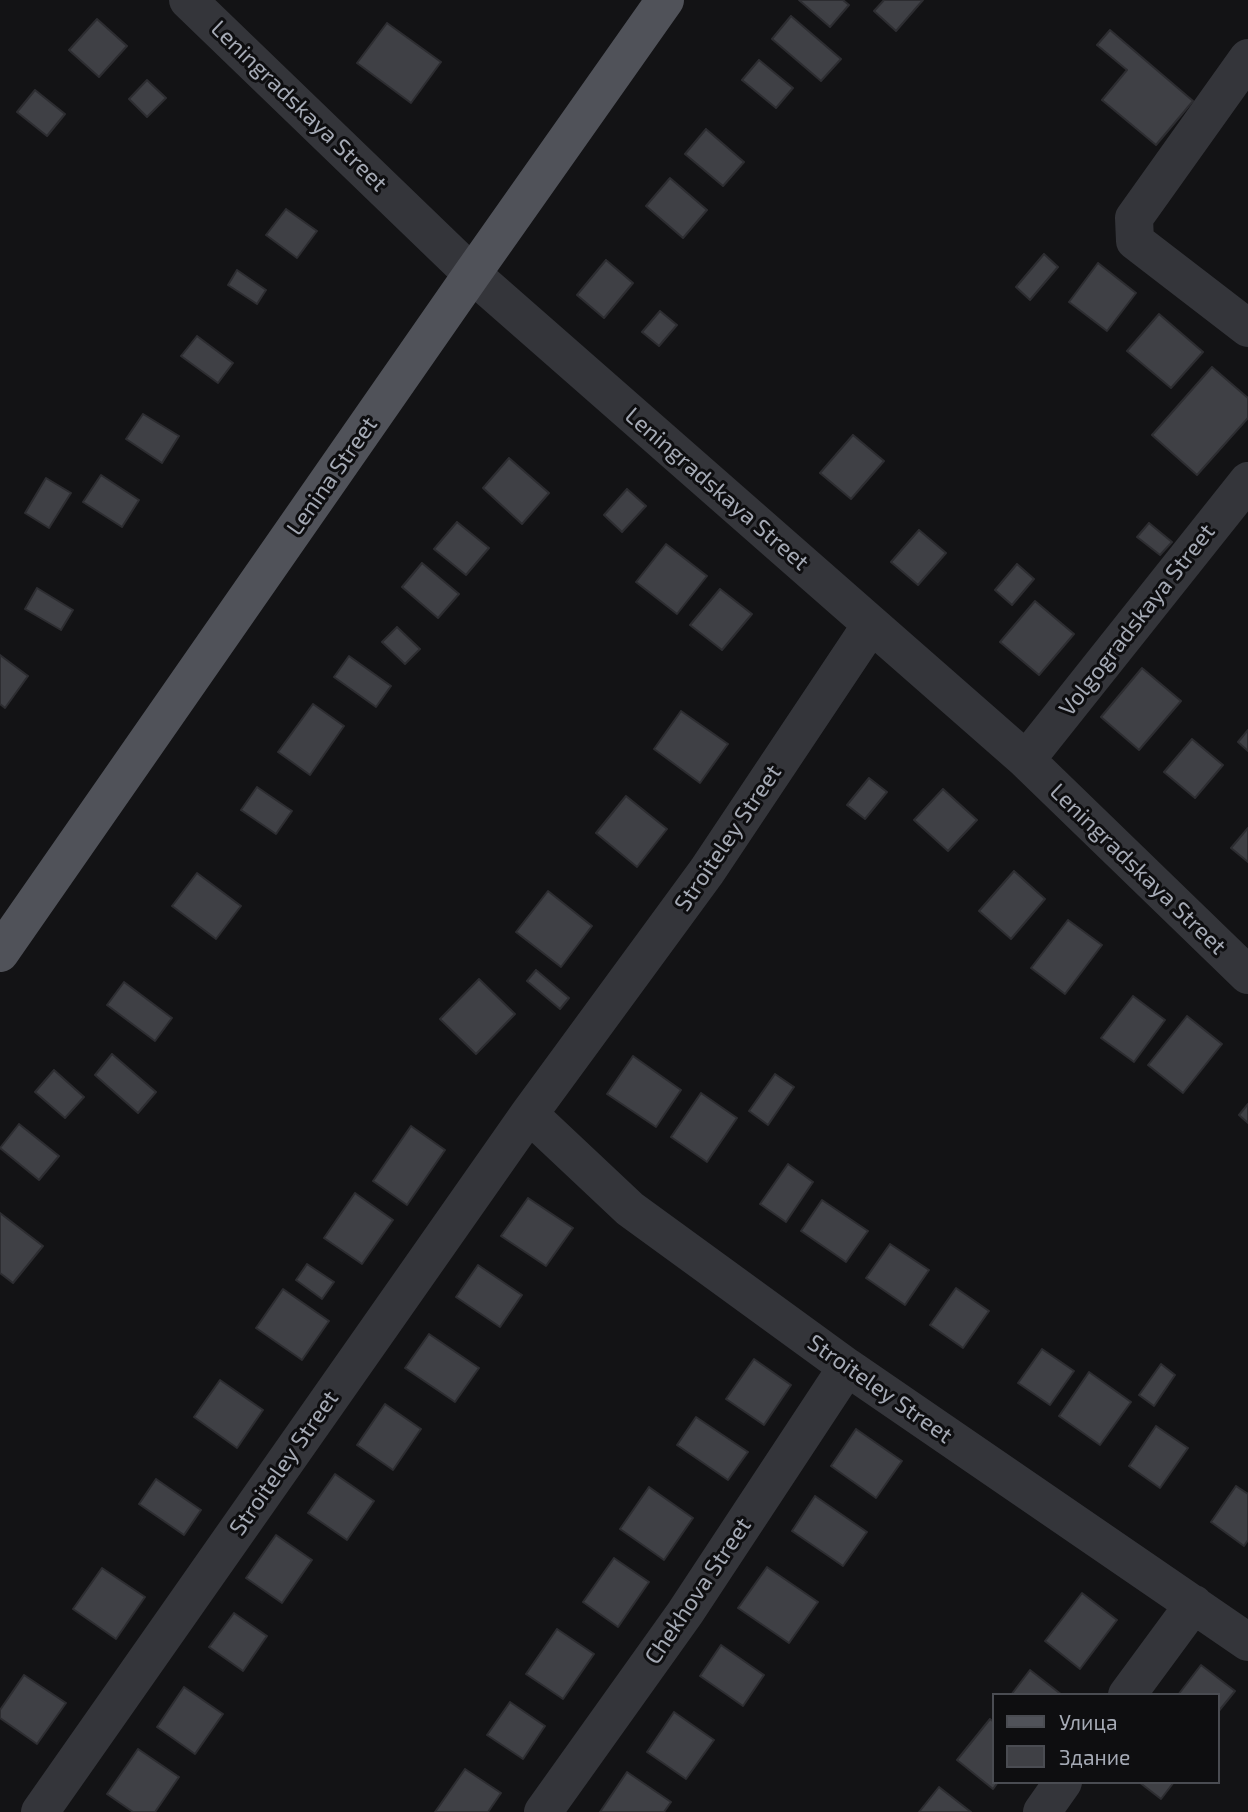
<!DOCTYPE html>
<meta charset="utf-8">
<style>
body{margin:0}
#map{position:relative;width:1248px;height:1812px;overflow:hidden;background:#131315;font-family:"Exo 2",sans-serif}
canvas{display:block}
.legend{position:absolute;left:992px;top:1693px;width:228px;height:91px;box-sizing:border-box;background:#0e0e10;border:2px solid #4a4c52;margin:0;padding:9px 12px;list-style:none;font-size:21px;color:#a5aab5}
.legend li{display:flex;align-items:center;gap:14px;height:35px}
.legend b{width:35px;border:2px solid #4a4c52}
</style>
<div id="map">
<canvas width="1248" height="1812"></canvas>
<ul class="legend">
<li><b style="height:9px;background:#505259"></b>Улица</li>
<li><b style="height:19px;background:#3f4045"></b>Здание</li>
</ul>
</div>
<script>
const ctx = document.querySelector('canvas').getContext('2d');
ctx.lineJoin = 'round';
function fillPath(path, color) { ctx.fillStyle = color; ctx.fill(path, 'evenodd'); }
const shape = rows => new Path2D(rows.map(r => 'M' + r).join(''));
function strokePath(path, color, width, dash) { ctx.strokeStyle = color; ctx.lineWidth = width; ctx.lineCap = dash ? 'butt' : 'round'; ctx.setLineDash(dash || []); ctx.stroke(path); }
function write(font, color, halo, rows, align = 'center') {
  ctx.font = font + ' "Exo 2",sans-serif'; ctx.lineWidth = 6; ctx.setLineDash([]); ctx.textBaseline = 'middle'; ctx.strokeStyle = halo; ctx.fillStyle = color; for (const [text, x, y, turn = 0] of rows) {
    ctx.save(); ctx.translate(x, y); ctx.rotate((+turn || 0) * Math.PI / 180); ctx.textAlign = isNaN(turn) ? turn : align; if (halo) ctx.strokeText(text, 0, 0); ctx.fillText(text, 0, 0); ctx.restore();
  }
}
const building = shape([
 [799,0,843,0,849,5,830,27,799,0],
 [884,0,923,0,896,31,874,11,884,0],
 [791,16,841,59,821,81,772,39,791,16],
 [97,19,127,46,99,77,69,50,97,19],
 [387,23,441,62,411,103,357,63,387,23],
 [1110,30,1193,101,1156,145,1102,100,1127,70,1097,45,1110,30],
 [759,60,793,88,776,108,742,80,759,60],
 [147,80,166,98,147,117,129,99,147,80],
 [35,90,65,114,47,136,17,112,35,90],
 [706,129,744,162,723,186,685,154,706,129],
 [670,178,707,210,683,238,646,206,670,178],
 [286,209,317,231,297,258,266,235,286,209],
 [1044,254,1058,267,1030,300,1016,287,1044,254],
 [606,260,633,283,604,318,577,295,606,260],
 [1098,263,1136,293,1107,331,1069,302,1098,263],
 [237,270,266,290,257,304,228,285,237,270],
 [660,311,677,325,659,346,642,332,660,311],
 [1159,314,1203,352,1171,388,1127,351,1159,314],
 [197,336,233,363,218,383,181,356,197,336],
 [1212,367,1248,398,1248,418,1197,475,1152,435,1212,367],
 [143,414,179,436,162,463,126,439,143,414],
 [853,435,884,461,851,499,820,473,853,435],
 [509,458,549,493,522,524,483,488,509,458],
 [101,475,139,500,122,527,83,502,101,475],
 [46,478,71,493,49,528,25,513,46,478],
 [627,489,646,506,622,532,604,515,627,489],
 [457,522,489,548,466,575,434,549,457,522],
 [1149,523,1172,542,1160,555,1137,537,1149,523],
 [919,530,946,553,918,585,891,562,919,530],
 [666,544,707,576,677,614,636,582,666,544],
 [422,563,459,594,438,618,402,587,422,563],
 [1017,564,1034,579,1012,605,995,590,1017,564],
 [37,588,73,610,61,630,25,609,37,588],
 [720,589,752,614,722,650,690,625,720,589],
 [1035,601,1074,634,1039,675,1000,642,1035,601],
 [397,627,420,649,405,664,382,642,397,627],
 [0,655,28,676,5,708,0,704,0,655],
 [349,656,391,686,376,707,334,677,349,656],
 [1142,668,1181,701,1139,750,1101,717,1142,668],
 [313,704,344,726,310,775,278,752,313,704],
 [681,711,728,744,700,783,654,749,681,711],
 [1248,730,1248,751,1238,742,1248,730],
 [1192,739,1223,765,1195,798,1164,772,1192,739],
 [869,778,887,792,865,819,847,805,869,778],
 [257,787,292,811,276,834,241,810,257,787],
 [943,789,977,820,948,851,914,820,943,789],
 [626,796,667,829,637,867,596,833,626,796],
 [1248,828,1248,862,1231,848,1248,828],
 [1014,871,1045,899,1011,939,979,911,1014,871],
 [197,873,241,906,216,939,172,906,197,873],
 [548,891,592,926,561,967,516,932,548,891],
 [1068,920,1102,945,1065,994,1031,968,1068,920],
 [536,970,569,998,560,1009,527,981,536,970],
 [479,979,515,1014,476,1054,440,1019,479,979],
 [124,982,172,1018,155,1041,107,1005,124,982],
 [1133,996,1165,1020,1134,1062,1101,1038,1133,996],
 [1187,1016,1222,1044,1183,1093,1148,1065,1187,1016],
 [112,1054,156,1092,138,1113,95,1075,112,1054],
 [633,1056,681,1090,656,1127,607,1094,633,1056],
 [54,1070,84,1097,65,1118,35,1092,54,1070],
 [775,1074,794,1087,768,1125,749,1111,775,1074],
 [701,1093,737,1118,707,1162,671,1137,701,1093],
 [1248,1104,1248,1123,1239,1115,1248,1104],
 [19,1124,59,1156,39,1180,0,1148,19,1124],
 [411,1126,445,1150,407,1205,373,1181,411,1126],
 [788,1164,813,1182,786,1222,760,1204,788,1164],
 [355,1193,393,1220,362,1264,324,1238,355,1193],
 [528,1198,573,1228,546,1266,501,1236,528,1198],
 [822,1200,868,1231,846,1262,801,1231,822,1200],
 [0,1213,43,1246,13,1283,0,1273,0,1213],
 [890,1244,929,1270,905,1305,866,1278,890,1244],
 [307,1264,334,1282,322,1299,296,1280,307,1264],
 [478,1265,522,1295,500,1327,456,1297,478,1265],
 [956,1288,989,1311,963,1348,930,1325,956,1288],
 [283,1289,329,1321,302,1360,256,1328,283,1289],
 [429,1334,479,1368,455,1402,405,1368,429,1334],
 [1042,1349,1074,1371,1050,1405,1018,1383,1042,1349],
 [754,1359,791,1385,764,1425,726,1399,754,1359],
 [1161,1364,1175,1375,1154,1406,1139,1395,1161,1364],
 [1089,1372,1131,1402,1100,1445,1059,1416,1089,1372],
 [220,1380,263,1410,237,1448,194,1417,220,1380],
 [385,1404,421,1429,393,1470,357,1445,385,1404],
 [696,1417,748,1452,728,1480,677,1445,696,1417],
 [1156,1426,1188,1448,1160,1488,1129,1466,1156,1426],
 [856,1429,902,1461,876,1498,831,1466,856,1429],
 [335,1474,374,1501,347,1540,308,1513,335,1474],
 [156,1479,201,1510,184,1535,139,1504,156,1479],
 [1236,1486,1248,1494,1248,1540,1244,1546,1211,1522,1236,1486],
 [649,1487,693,1518,664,1560,620,1529,649,1487],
 [815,1496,867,1532,843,1566,792,1531,815,1496],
 [276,1535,312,1560,282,1603,246,1578,276,1535],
 [614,1558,649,1582,618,1627,583,1602,614,1558],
 [767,1567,818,1602,789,1643,738,1608,767,1567],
 [102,1568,145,1597,116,1639,73,1609,102,1568],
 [1082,1593,1117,1620,1080,1669,1045,1641,1082,1593],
 [234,1613,267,1636,243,1671,209,1647,234,1613],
 [557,1629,594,1654,563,1699,526,1674,557,1629],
 [721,1645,764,1675,743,1706,700,1676,721,1645],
 [1201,1665,1235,1691,1218,1712,1218,1695,1178,1695,1201,1665],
 [1030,1670,1062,1695,1011,1695,1030,1670],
 [24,1675,66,1703,37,1744,0,1718,0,1710,24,1675],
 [184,1687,223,1714,195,1754,157,1727,184,1687],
 [510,1702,545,1726,523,1759,487,1735,510,1702],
 [674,1712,714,1740,686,1779,647,1752,674,1712],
 [990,1719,994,1722,994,1782,998,1782,993,1789,957,1760,990,1719],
 [138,1749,179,1777,155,1812,133,1812,107,1794,138,1749],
 [465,1769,501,1793,488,1812,435,1812,465,1769],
 [627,1772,671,1802,664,1812,600,1812,627,1772],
 [1139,1782,1174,1782,1161,1799,1139,1782],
 [939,1787,971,1812,919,1812,939,1787]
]);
fillPath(building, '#3f4045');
strokePath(building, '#2d2d31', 2);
strokePath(shape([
 [188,0,472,274,1026,760,1248,975],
 [1248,58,1134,218,1135,241,1248,328],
 [1026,760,1248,481],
 [529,1114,630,1209,847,1367,1248,1642],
 [1127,1695,1194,1604],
 [40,1812,529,1114,707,871,871,625],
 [543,1812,685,1613,847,1367],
 [1042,1812,1063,1782]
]), '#34353a', 38);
strokePath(shape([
 [0,953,472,274,665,0]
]), '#505259', 38);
write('23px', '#a5aab5', '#0e0e10', [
 ["Leningradskaya Street",299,106,44],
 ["Lenina Street",332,476,-55],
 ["Leningradskaya Street",717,489,41],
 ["Volgogradskaya Street",1137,620,-52],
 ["Stroiteley Street",728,838,-56],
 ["Leningradskaya Street",1138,869,44],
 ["Stroiteley Street",880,1389,35],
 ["Stroiteley Street",284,1463,-55],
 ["Chekhova Street",698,1591,-56]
]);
</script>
